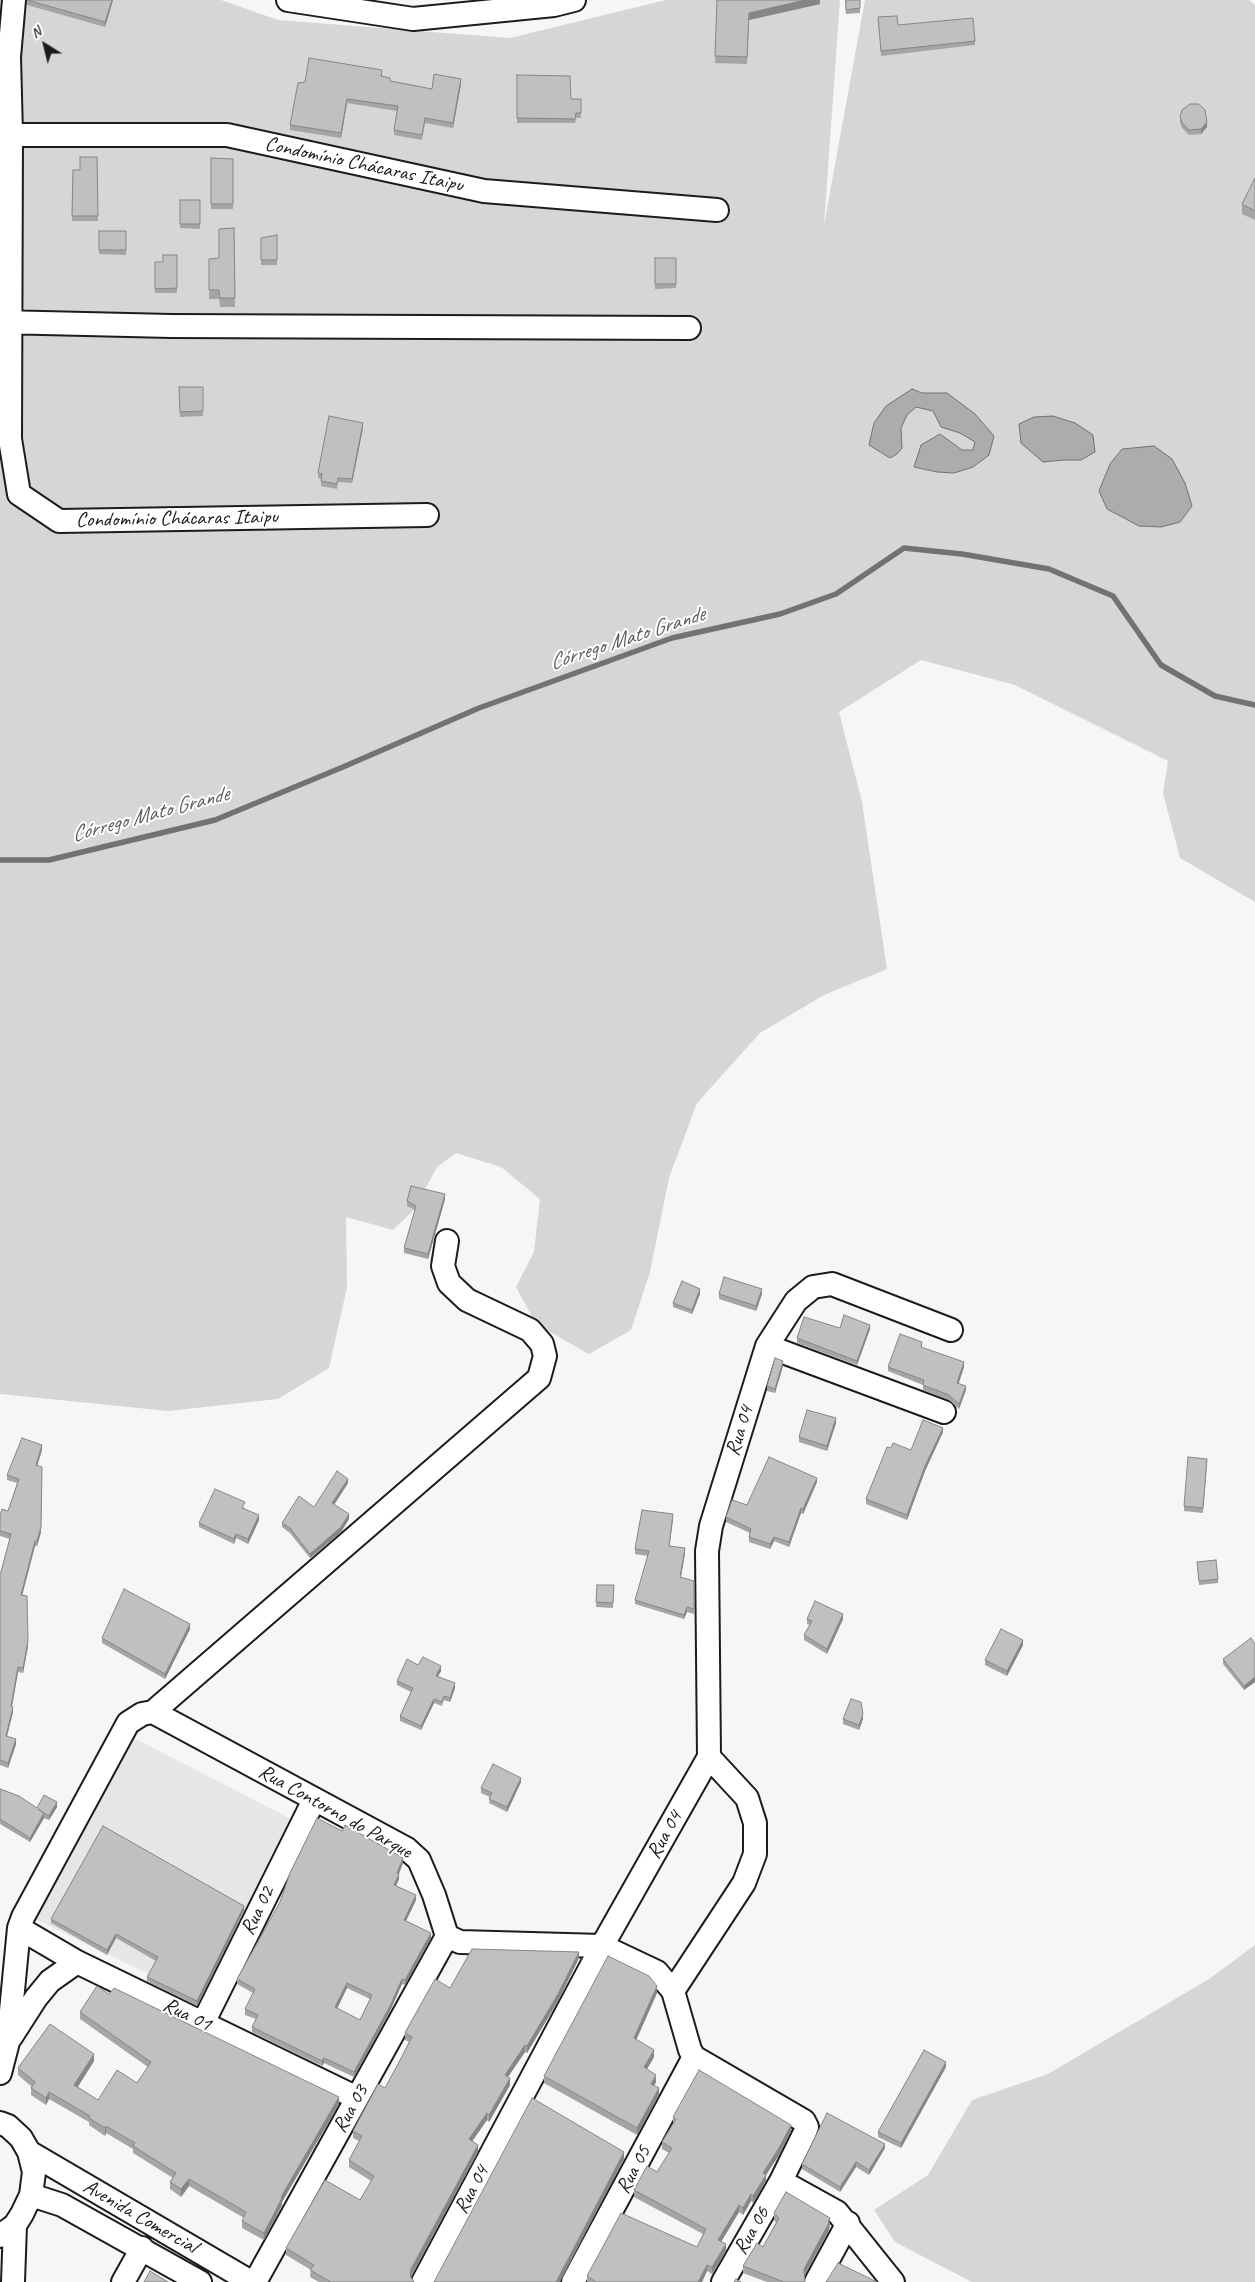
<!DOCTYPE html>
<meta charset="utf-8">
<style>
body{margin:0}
#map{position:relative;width:1255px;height:2282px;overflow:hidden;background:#f6f6f6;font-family:Caveat,sans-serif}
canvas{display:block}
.north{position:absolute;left:20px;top:20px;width:50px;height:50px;-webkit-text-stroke:4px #fff;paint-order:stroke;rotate:324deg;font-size:14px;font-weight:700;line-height:20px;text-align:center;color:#1c1c1c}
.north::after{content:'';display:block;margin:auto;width:18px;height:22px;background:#1c1c1c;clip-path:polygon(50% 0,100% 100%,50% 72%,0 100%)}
</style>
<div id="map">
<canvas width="1255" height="2282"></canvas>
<div class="north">N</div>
</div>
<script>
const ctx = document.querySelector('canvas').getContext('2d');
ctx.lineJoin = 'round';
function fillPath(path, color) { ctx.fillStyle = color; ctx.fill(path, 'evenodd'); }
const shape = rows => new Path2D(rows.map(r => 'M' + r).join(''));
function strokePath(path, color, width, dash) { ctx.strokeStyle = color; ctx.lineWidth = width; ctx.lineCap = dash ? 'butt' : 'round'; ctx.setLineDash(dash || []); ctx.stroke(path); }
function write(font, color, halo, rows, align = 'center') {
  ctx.font = font + ' Caveat,sans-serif'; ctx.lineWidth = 4; ctx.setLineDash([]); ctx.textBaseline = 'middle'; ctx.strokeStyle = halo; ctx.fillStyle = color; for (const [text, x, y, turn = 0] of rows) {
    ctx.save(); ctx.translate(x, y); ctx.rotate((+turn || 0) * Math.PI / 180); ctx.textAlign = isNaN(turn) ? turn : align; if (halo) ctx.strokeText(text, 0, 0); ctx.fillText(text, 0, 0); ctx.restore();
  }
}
fillPath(shape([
 [132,1737,295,1821,204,2001,29,1916]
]), '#e6e6e6');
fillPath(shape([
 [0,0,221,0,278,20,510,38,666,0,840,0,824,225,865,0,1249,0,1255,5,1255,902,1180,858,1163,793,1168,761,1015,685,921,660,839,712,862,802,887,969,824,995,760,1033,697,1103,669,1178,650,1272,631,1330,589,1354,536,1324,516,1287,534,1252,540,1199,501,1167,456,1153,437,1167,414,1210,393,1230,346,1217,347,1287,329,1368,278,1399,168,1411,0,1394],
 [1255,1945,1255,2282,972,2282,895,2242,874,2210,928,2175,972,2100,1048,2074,1209,1979]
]), '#d6d6d6');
const water = shape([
 [912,389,922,393,947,393,975,414,994,436,989,455,973,467,954,473,937,472,914,467,921,445,940,434,962,450,973,450,975,442,960,433,941,427,933,411,916,407,907,415,901,428,902,448,897,454,890,458,869,445,874,423,886,406,912,389],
 [1053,416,1075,423,1093,435,1095,452,1081,460,1064,460,1043,462,1021,443,1019,424,1034,417,1053,416],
 [1154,446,1172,459,1185,483,1192,506,1180,522,1161,527,1139,526,1107,509,1099,491,1110,464,1122,449,1154,446]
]);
fillPath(water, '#acacac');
strokePath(water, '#727272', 1);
strokePath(shape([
 [0,860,49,860,215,820,343,767,479,708,672,638,780,614,836,594,904,548,962,554,1049,569,1113,596,1161,665,1215,696,1255,705]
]), '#727272', 5.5);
const minor = shape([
 [14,0,9,57,11,134,10,439,19,494,59,521,427,515],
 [288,0,413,19,554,5,574,0],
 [0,135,227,135,484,191,717,210],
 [0,322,171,326,689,328],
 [767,1346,944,1412],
 [153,1712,407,1849,419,1860,434,1895,447,1936,460,1942,602,1946,657,1972,673,1991,690,2050,694,2057,804,2121,807,2127,805,2132,781,2181,837,2212,893,2282],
 [153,1712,539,1378,545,1356,542,1344,530,1330,467,1300,449,1283,443,1266,447,1241],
 [19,1928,77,1962,357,2098],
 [673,1991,744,1883,755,1854,755,1823,747,1798,709,1757],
 [203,2023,314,1800],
 [11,2037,36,1998,50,1981,77,1962],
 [0,2073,8,2042,19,1928,23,1917,128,1723,142,1714,153,1712],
 [0,2123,8,2126,21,2138,29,2152,34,2172,31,2195,22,2214,15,2225,0,2236],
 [29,2152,251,2282],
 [31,2195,62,2205,200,2282],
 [13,2282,15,2225],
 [123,2282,142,2248],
 [255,2282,447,1936],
 [423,2282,602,1946,709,1757,707,1551,711,1526,767,1346,796,1301,813,1287,832,1284,951,1330],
 [573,2282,694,2057],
 [723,2282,781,2181],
 [816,2282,848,2223]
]);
strokePath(minor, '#1c1c1c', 26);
strokePath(minor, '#fff', 22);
fillPath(shape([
 [27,0,113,0,105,27,27,5],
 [717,0,820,0,820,4,749,20,747,64,715,63],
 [845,0,860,0,860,13,846,14],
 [878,17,898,25,975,41,975,45,881,56],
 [382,74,382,77,390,81,432,89,461,84,453,128,425,123,422,140,394,135,394,130,397,111,347,103,341,138,290,130,290,125,305,82],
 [517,75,571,99,581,99,581,118,576,118,575,123,517,123],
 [1180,117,1207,127,1201,134,1189,135,1182,128,1180,122],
 [97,157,98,221,72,221,73,170,80,170],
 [211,158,233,159,233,209,211,209],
 [1255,178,1255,220,1242,214,1242,204],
 [180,200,200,200,200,229,180,228],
 [234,228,235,307,220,307,219,299,209,299,209,259,219,258],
 [99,231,126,231,126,255,99,254],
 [277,235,277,265,261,265,261,238],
 [177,255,177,293,155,293,155,262,163,262],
 [655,258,676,258,676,288,655,289],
 [179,387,203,387,203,416,180,417],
 [363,428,352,483,338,482,337,489,321,486,321,479,318,478,318,473],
 [445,1199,428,1259,404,1253,404,1248,415,1210,407,1206,407,1201],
 [700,1294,692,1314,673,1307,673,1303],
 [719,1294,762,1294,756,1311,719,1299],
 [840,1328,870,1329,857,1365,797,1343,797,1338],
 [922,1347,964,1367,959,1383,966,1390,959,1409,949,1400,923,1390,923,1385,888,1371,888,1367],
 [783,1366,775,1393,767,1391,767,1386],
 [836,1423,827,1451,799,1442,799,1437],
 [943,1432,925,1471,907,1520,866,1504,866,1499,891,1448,911,1450],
 [42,1450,37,1465,41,1532,37,1546,35,1546,22,1595,28,1646,23,1673,18,1672,12,1707,13,1712,7,1736,16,1744,8,1768,0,1765,0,1572,1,1572,10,1539,0,1536,0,1516,8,1511,17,1483,7,1480,7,1475],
 [1207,1464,1203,1513,1184,1511,1184,1506],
 [817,1482,803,1514,801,1513,789,1547,774,1541,770,1549,749,1542,749,1537,750,1533,726,1522,726,1517,747,1505],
 [348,1483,334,1505,349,1519,341,1532,310,1558,290,1533,282,1527,282,1523,314,1507],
 [245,1507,244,1509,259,1520,248,1544,236,1538,234,1544,199,1527,199,1523],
 [673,1519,669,1546,685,1553,681,1577,694,1581,694,1614,687,1612,684,1619,635,1604,635,1600,648,1556,635,1554,635,1549],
 [1197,1562,1218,1579,1218,1583,1199,1585],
 [597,1585,614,1585,613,1608,596,1607],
 [807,1619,843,1619,827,1654,804,1640,804,1635,810,1625,807,1624],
 [190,1629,165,1679,102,1643,102,1638],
 [1255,1644,1255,1682,1244,1690,1223,1664,1223,1659],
 [1023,1645,1007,1676,985,1665,985,1660],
 [441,1671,438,1676,455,1688,450,1702,444,1700,442,1706,434,1703,421,1730,400,1721,400,1716,411,1692,397,1685,397,1681],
 [843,1719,863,1719,859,1730,843,1724],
 [521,1782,507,1812,489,1803,490,1797,481,1793,481,1788],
 [0,1789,37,1808,57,1807,49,1820,44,1818,30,1842,0,1824],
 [403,1863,399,1874,399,1879,396,1886,416,1900,406,1921,431,1938,405,1985,402,1984,390,2011,354,2077,324,2063,322,2066,252,2032,252,2027,256,2019,245,2015,245,2009,253,1993,237,1984,237,1979],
 [347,1988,370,1999,360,2020,337,2008],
 [244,1910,197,2006,147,1981,147,1977,156,1961,116,1938,107,1955,51,1923,51,1919],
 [579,1958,558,2001,527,2053,525,2052,508,2077,510,2085,489,2122,487,2120,472,2141,478,2152,411,2276,411,2278,414,2282,319,2282,310,2277,311,2270,286,2255,286,2248,360,2200,371,2181,349,2167,349,2160,359,2141,353,2138,353,2131,385,2088,398,2064,409,2042,405,2040,405,2033,450,1988],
 [657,1993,636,2040,654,2057,647,2069,656,2082,654,2086,659,2095,637,2135,544,2083,544,2076],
 [109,1994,339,2104,282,2202,282,2205,264,2240,242,2228,242,2221,244,2218,189,2186,181,2197,170,2189,170,2182,173,2178,133,2153,133,2149,106,2133,105,2136,89,2125,89,2122,49,2099,46,2105,31,2095,31,2088,32,2087,18,2075,18,2068,94,2061,78,2087,98,2100,137,2083,148,2067,80,2019,80,2012],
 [946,2067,901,2148,878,2137,878,2132],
 [673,2117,791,2131,779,2155,766,2175,766,2181,753,2203,751,2201,743,2215,739,2212,721,2242,726,2251,712,2274,707,2271,702,2282,587,2282,587,2276,697,2247,703,2234,634,2197,634,2190,657,2172,669,2153,662,2149,662,2142,673,2124],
 [885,2148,869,2175,856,2167,840,2192,802,2169,802,2164],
 [774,2213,830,2224,829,2230,804,2276,805,2282,767,2282,743,2273,743,2266,763,2247,776,2223,774,2220]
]), '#a5a5a5');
fillPath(shape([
 [112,0,113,0,105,27,105,22],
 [805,0,820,0,820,4,749,20,747,64,749,13],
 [461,79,461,84,453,128,453,123],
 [347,99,347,103,341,138,341,133],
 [1207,122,1207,127,1201,134,1201,129],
 [363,423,363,428,352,483,352,479],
 [445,1194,445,1199,428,1259,428,1254],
 [700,1289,700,1294,692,1314,692,1310],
 [762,1289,762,1294,756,1311,756,1306],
 [870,1325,870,1329,857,1365,857,1361],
 [783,1361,783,1366,775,1393,775,1389],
 [964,1362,964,1367,957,1387,957,1383],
 [966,1386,966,1390,959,1409,959,1404],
 [836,1418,836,1423,827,1451,827,1446],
 [943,1428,943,1432,925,1471,907,1520,907,1515,925,1466],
 [42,1445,42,1450,36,1470,36,1465],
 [42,1467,41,1532,37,1546,37,1541],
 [817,1478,817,1482,803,1514,803,1509],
 [348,1479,348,1483,332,1508,332,1503],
 [801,1508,801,1513,789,1547,789,1542],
 [349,1514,349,1519,341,1532,310,1558,310,1554],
 [673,1514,673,1519,669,1551,669,1546],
 [259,1515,259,1520,248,1544,248,1539],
 [236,1534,236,1538,234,1544,234,1539],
 [774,1537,774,1541,770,1549,770,1544],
 [35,1541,35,1546,21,1600,21,1595],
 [685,1548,685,1553,680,1582,680,1577],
 [687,1607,687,1612,684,1619,684,1615],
 [843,1614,843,1619,827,1654,827,1649],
 [190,1624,190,1629,165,1679,165,1674],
 [1023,1640,1023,1645,1007,1676,1007,1671],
 [28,1641,28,1646,23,1673,23,1668],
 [441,1666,441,1671,436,1680,436,1676],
 [18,1667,18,1672,11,1711,11,1706],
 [1255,1677,1255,1682,1244,1690,1244,1686],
 [455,1683,455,1688,450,1702,450,1698],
 [434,1699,434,1703,421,1730,421,1726],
 [13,1707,13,1712,6,1740,6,1736],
 [863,1714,863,1719,859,1730,859,1725],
 [16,1739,16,1744,8,1768,8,1763],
 [521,1778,521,1782,507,1812,507,1807],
 [57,1802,57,1807,49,1820,49,1816],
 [44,1813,44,1818,30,1842,30,1838],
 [403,1858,403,1863,397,1878,397,1873],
 [399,1874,399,1879,394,1890,394,1885],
 [416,1895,416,1900,404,1925,404,1920],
 [244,1906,244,1910,197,2006,197,2001],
 [431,1933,431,1938,405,1985,405,1980],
 [116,1934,116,1938,107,1955,107,1950],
 [579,1952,579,1958,558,2001,527,2053,527,2046],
 [402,1979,402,1984,390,2011,354,2077,354,2072],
 [347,1983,347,1988,335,2013,335,2007],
 [657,1986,657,1993,634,2045,634,2038],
 [525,2045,525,2052,505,2081,505,2075],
 [654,2050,654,2057,644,2074,644,2067],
 [94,2054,94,2061,74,2092,74,2085],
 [324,2058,324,2063,322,2066,322,2061],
 [946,2062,946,2067,901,2148,901,2143],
 [656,2075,656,2082,651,2091,651,2084],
 [510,2078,510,2085,489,2122,489,2115],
 [659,2088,659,2095,637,2135,637,2128],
 [49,2092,49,2099,46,2105,46,2098],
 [339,2097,339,2104,282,2202,282,2205,264,2240,264,2233,281,2197],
 [487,2113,487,2120,469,2146,469,2139],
 [791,2125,791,2131,779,2155,766,2175,766,2181,753,2203,753,2196,763,2173],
 [106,2126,106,2133,105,2136,105,2128],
 [885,2144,885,2148,869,2175,869,2170],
 [478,2145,478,2152,411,2276,410,2282,410,2276,411,2269],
 [624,2152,624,2159,560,2282,556,2282],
 [856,2162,856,2167,840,2192,840,2187],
 [189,2179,189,2186,181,2197,181,2189],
 [751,2194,751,2201,743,2215,743,2208],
 [739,2205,739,2212,718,2247,718,2240],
 [830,2218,829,2230,804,2276,804,2269],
 [726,2244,726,2251,712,2274,712,2267],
 [707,2265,707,2271,702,2282,698,2282]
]), '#868686');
const building = shape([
 [27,0,112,0,105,22,27,0],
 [717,0,805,0,749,13,747,57,715,56,717,0],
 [846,0,860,0,860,8,846,10,846,0],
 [897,16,898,25,973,18,975,41,881,51,878,17,897,16],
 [309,58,382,70,381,76,390,78,390,81,432,89,434,74,461,79,453,123,425,118,422,135,394,130,398,106,347,99,341,133,290,125,298,83,305,82,309,58],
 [517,75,570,76,571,99,581,99,581,113,576,113,575,119,517,118,517,75],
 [1190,104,1199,104,1205,110,1207,122,1201,129,1189,130,1182,123,1180,117,1182,110,1190,104],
 [80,157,97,157,98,216,72,216,73,170,80,170,80,157],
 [211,158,233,159,233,204,211,204,211,158],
 [1255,178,1255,211,1242,204,1255,178],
 [180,200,200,200,200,224,180,224,180,200],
 [234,228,235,298,220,298,219,290,209,290,209,259,219,258,219,229,234,228],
 [99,231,126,231,126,250,99,250,99,231],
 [277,235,277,260,261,260,261,238,277,235],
 [163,255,177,255,177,288,155,289,155,262,163,262,163,255],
 [655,258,676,258,676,284,655,284,655,258],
 [179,387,203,387,203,411,180,412,179,387],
 [329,416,363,423,352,479,338,478,337,484,321,481,322,474,318,473,329,416],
 [411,1186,445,1194,428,1254,404,1248,416,1206,407,1201,411,1186],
 [724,1277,762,1289,756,1306,719,1294,724,1277],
 [682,1281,700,1289,692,1310,673,1303,682,1281],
 [844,1315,870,1325,857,1361,797,1338,804,1317,840,1328,844,1315],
 [900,1334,922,1342,921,1347,964,1362,957,1383,966,1386,959,1404,949,1395,923,1385,924,1380,888,1367,900,1334],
 [775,1358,783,1361,775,1389,767,1386,775,1358],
 [807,1410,836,1418,827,1446,799,1437,807,1410],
 [923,1420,943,1428,925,1466,907,1515,866,1499,887,1447,891,1448,893,1443,911,1450,923,1420],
 [22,1438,42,1445,36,1465,42,1467,41,1527,37,1541,35,1541,21,1595,27,1596,28,1641,23,1668,18,1667,11,1706,13,1707,6,1736,16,1739,8,1763,0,1760,0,1572,1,1572,11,1534,0,1531,0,1516,2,1509,8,1511,19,1479,7,1475,22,1438],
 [769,1457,817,1478,803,1509,801,1508,789,1542,774,1537,770,1544,749,1537,751,1529,726,1517,732,1500,747,1505,769,1457],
 [1188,1457,1207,1459,1203,1508,1184,1506,1188,1457],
 [337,1471,348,1479,332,1503,349,1514,341,1527,310,1554,290,1528,282,1523,299,1496,314,1507,337,1471],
 [215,1489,245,1502,242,1508,259,1515,248,1539,236,1534,234,1539,199,1523,215,1489],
 [642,1510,673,1514,669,1546,685,1548,680,1577,694,1581,694,1609,687,1607,684,1615,635,1600,649,1551,635,1549,642,1510],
 [1216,1560,1218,1579,1199,1581,1197,1562,1216,1560],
 [597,1585,614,1585,613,1603,596,1602,597,1585],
 [124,1589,190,1624,165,1674,102,1638,124,1589],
 [815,1601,843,1614,827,1649,804,1635,812,1621,807,1619,815,1601],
 [1001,1629,1023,1640,1007,1671,985,1660,1001,1629],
 [1251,1638,1255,1644,1255,1677,1244,1686,1223,1659,1251,1638],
 [423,1657,441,1666,436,1676,455,1683,450,1698,444,1696,442,1702,434,1699,421,1726,400,1716,413,1688,397,1681,407,1659,418,1665,423,1657],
 [851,1699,861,1702,863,1714,859,1725,843,1719,851,1699],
 [493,1764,521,1778,507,1807,489,1799,492,1793,481,1788,493,1764],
 [0,1789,19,1796,37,1808,44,1795,57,1802,49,1816,38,1809,44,1813,30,1838,0,1819,0,1789],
 [317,1818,342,1831,345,1825,403,1858,397,1873,399,1874,394,1885,416,1895,404,1920,431,1933,405,1980,402,1979,390,2006,354,2072,324,2058,322,2061,252,2027,258,2015,245,2009,255,1989,237,1979,280,1902,290,1873,317,1818],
 [347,1983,372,1995,360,2020,335,2007,347,1983],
 [103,1826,244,1906,197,2001,147,1977,158,1957,116,1934,107,1950,51,1919,103,1826],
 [472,1949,579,1952,558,1994,527,2046,525,2045,505,2075,510,2078,489,2115,487,2113,469,2139,478,2145,411,2269,410,2276,414,2282,331,2282,310,2270,314,2265,286,2248,325,2180,360,2200,374,2176,349,2160,362,2136,353,2131,378,2084,385,2088,398,2064,412,2037,405,2033,407,2029,435,1979,450,1988,472,1949],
 [608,1956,649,1976,657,1986,634,2038,654,2050,644,2067,656,2075,651,2084,659,2088,637,2128,544,2076,608,1956],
 [97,1986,109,1994,114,1988,339,2097,281,2197,282,2198,264,2233,242,2221,246,2212,189,2179,181,2189,170,2182,176,2173,133,2146,135,2143,106,2126,105,2128,89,2118,90,2116,49,2092,46,2098,31,2088,35,2082,18,2068,50,2024,94,2054,74,2085,98,2100,117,2070,137,2083,151,2062,80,2012,97,1986],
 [924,2050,946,2062,901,2143,878,2132,924,2050],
 [699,2070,791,2125,779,2148,763,2173,766,2175,753,2196,751,2194,743,2208,739,2205,718,2240,726,2244,712,2267,707,2265,698,2282,596,2282,587,2276,621,2213,697,2247,706,2229,634,2190,647,2166,657,2172,672,2148,662,2142,676,2119,673,2117,699,2070],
 [532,2098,624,2152,556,2282,434,2282,532,2098],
 [827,2113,885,2144,869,2170,856,2162,840,2187,802,2164,827,2113],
 [786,2192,830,2218,828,2222,829,2223,804,2269,805,2282,784,2282,743,2266,757,2243,763,2247,779,2218,774,2213,786,2192],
 [838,2263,877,2282,826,2282,838,2263],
 [150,2271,168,2282,144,2282,150,2271],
 [736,2279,741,2282,734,2282,736,2279]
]);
fillPath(building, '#c0c0c0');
strokePath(building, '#868686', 1);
write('21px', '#1c1c1c', '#fff', [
 ["Condomínio Chácaras Itaipu",364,165,12],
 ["Condomínio Chácaras Itaipu",177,519,-1],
 ["Rua 04",740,1431,-73],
 ["Rua Contorno do Parque",335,1812,29],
 ["Rua 04",665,1835,-61],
 ["Rua 02",258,1911,-64],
 ["Rua 01",187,2015,26],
 ["Rua 03",351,2109,-61],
 ["Rua 05",634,2170,-62],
 ["Rua 04",472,2190,-62],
 ["Avenida Comercial",140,2217,30],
 ["Rua 06",752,2231,-60]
]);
write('italic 22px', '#5d5d5d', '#fff', [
 ["Córrego Mato Grande",627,639,-18],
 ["Córrego Mato Grande",150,815,-15]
]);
</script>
